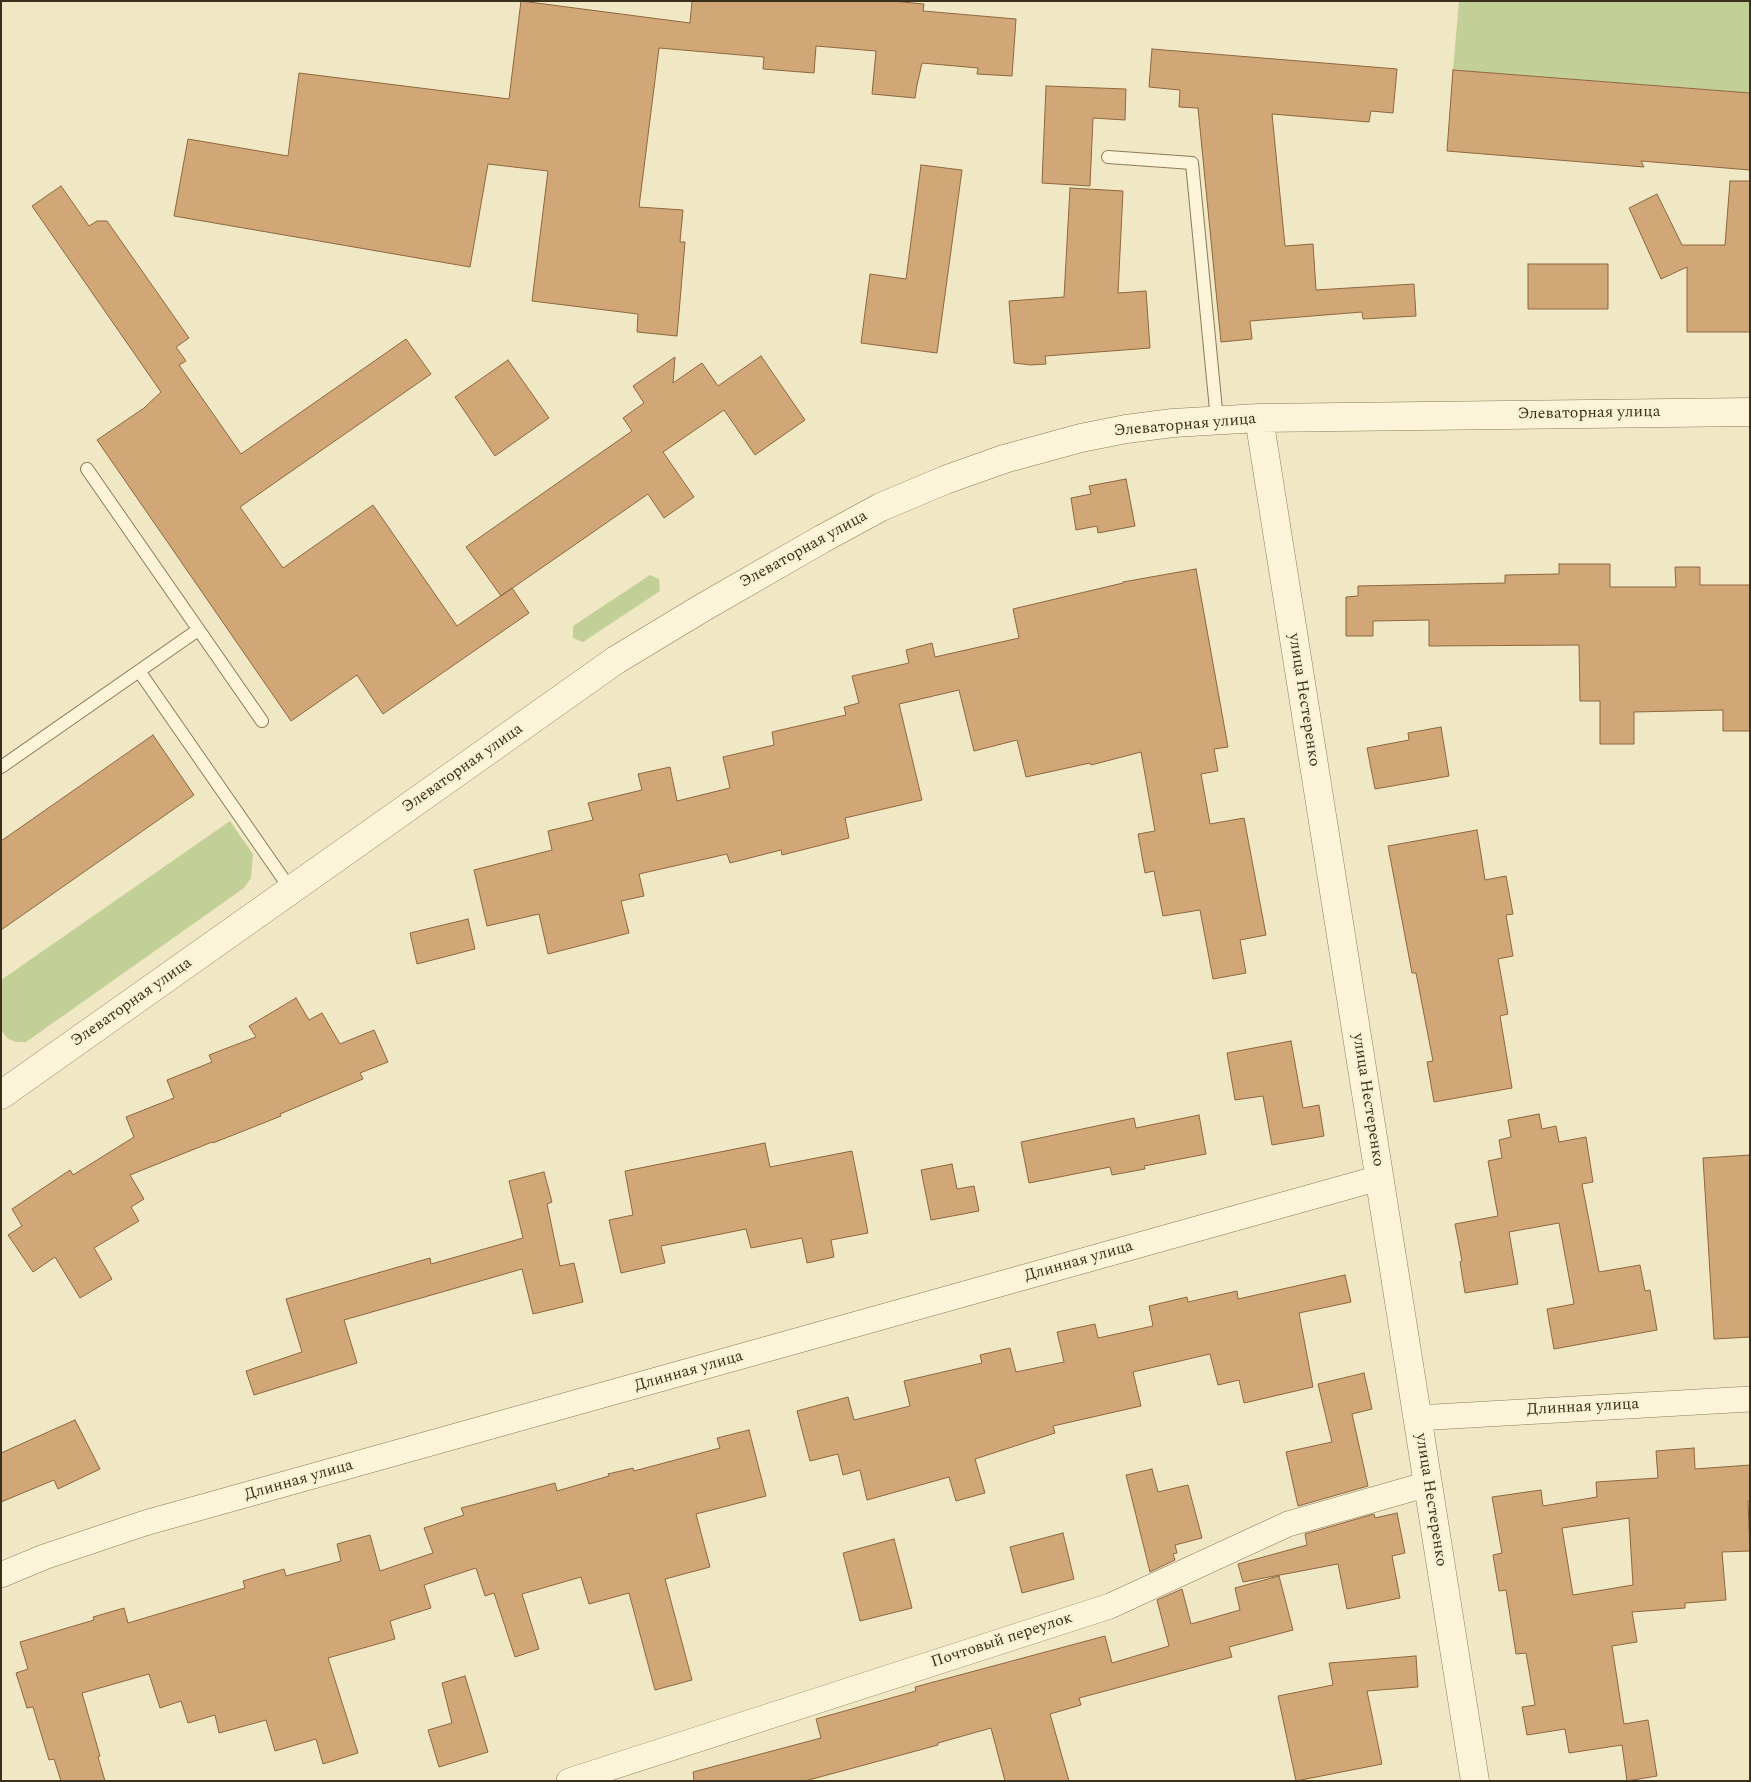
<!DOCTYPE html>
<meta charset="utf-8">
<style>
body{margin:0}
#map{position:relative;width:1751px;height:1782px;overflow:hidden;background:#f0e8c4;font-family:Spectral,serif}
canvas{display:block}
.frame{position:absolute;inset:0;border:2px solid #3b301e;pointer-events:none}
</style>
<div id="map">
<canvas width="1751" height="1782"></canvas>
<div class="frame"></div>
</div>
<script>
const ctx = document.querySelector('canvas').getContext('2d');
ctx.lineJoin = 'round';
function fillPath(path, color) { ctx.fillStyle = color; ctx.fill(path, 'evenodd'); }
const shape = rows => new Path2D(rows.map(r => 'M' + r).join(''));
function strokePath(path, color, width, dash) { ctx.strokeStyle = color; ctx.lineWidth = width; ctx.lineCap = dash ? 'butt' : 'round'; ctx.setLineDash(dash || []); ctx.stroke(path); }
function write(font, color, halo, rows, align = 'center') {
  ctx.font = font + ' Spectral,serif'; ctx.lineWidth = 4.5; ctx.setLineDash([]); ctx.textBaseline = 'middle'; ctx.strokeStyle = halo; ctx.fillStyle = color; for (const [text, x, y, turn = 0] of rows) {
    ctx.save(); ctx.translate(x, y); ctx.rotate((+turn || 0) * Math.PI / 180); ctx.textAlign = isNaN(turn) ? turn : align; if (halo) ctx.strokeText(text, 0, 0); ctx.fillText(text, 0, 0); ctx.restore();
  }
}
fillPath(shape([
 [1459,1,1750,1,1750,93,1453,70],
 [650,575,659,579,660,591,583,642,573,638,573,626],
 [230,821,253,854,251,878,244,888,26,1042,16,1042,8,1039,1,1030,1,980]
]), '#c2cf97');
const building = shape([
 [521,1,690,23,692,1,892,1,924,4,923,11,1016,19,1012,76,977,74,978,68,922,63,917,85,915,98,872,94,876,51,816,46,814,73,763,69,764,57,659,48,639,207,683,210,680,242,685,242,677,336,637,332,638,314,532,301,548,171,488,164,470,267,174,216,188,139,288,156,299,73,509,99,521,1],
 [1152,49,1397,69,1393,113,1371,111,1369,122,1272,114,1285,246,1313,244,1316,290,1414,284,1416,316,1363,319,1362,312,1250,321,1252,339,1221,342,1198,108,1179,107,1180,90,1149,87,1152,49],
 [1453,70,1750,93,1750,170,1641,161,1644,167,1447,151,1453,70],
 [1046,86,1126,89,1125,120,1093,118,1090,186,1042,183,1046,86],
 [921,165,962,170,937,353,861,343,870,274,906,279,921,165],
 [1730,181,1750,181,1750,332,1687,332,1687,267,1661,279,1629,208,1657,194,1682,245,1725,245,1730,181],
 [61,186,89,226,97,221,107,221,189,338,176,347,186,361,179,365,241,454,406,339,431,374,240,507,283,568,373,505,457,626,512,588,529,613,383,714,357,675,291,721,97,440,144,408,161,392,32,206,61,186],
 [1070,188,1123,191,1118,293,1146,291,1150,348,1045,356,1046,364,1031,365,1014,363,1009,301,1064,297,1070,188],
 [1528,264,1608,264,1608,309,1528,309,1528,264],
 [761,356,805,420,755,455,724,410,663,452,694,497,664,518,648,494,501,596,466,547,632,431,623,418,644,403,633,386,675,357,673,383,702,363,718,386,761,356],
 [508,360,549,418,495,456,455,397,508,360],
 [1126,479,1135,526,1098,533,1097,526,1076,530,1071,498,1091,494,1089,486,1126,479],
 [1559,564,1610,564,1610,587,1676,587,1675,567,1700,567,1700,585,1750,585,1750,731,1723,731,1723,710,1634,712,1634,744,1600,744,1600,701,1580,701,1579,645,1429,646,1429,620,1373,621,1373,636,1346,636,1346,597,1358,596,1358,586,1505,583,1505,575,1559,574,1559,564],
 [1196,569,1228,747,1214,749,1218,771,1201,774,1210,824,1244,818,1266,935,1240,940,1246,973,1213,979,1200,910,1163,916,1154,871,1145,873,1138,834,1155,831,1141,752,1091,765,1090,763,1026,777,1017,740,974,751,959,690,899,704,922,800,845,818,849,838,782,855,781,850,730,863,727,854,639,874,644,896,621,901,629,933,548,954,539,914,487,926,474,870,552,850,548,831,593,820,588,803,642,790,638,774,670,767,677,801,730,788,723,757,774,745,772,732,846,715,844,707,859,703,852,676,909,663,906,650,932,643,935,657,1019,638,1013,609,1123,583,1123,582,1196,569],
 [1441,727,1449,776,1375,789,1367,748,1409,740,1408,733,1441,727],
 [153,735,194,795,1,930,1,841,153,735],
 [1477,830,1485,880,1506,876,1513,914,1506,915,1513,956,1498,959,1508,1014,1500,1016,1512,1088,1434,1102,1427,1062,1433,1061,1416,973,1412,973,1388,846,1477,830],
 [468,919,475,949,417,964,410,933,468,919],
 [296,998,309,1020,322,1013,340,1044,374,1030,388,1062,360,1073,363,1079,280,1114,281,1116,213,1143,212,1142,130,1175,144,1199,131,1207,139,1221,94,1248,112,1279,80,1298,55,1257,33,1272,8,1235,22,1226,12,1209,70,1170,73,1175,134,1137,126,1117,174,1098,167,1080,212,1062,209,1055,256,1037,249,1026,296,998],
 [1291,1041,1303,1108,1319,1105,1324,1136,1272,1145,1263,1096,1235,1100,1227,1053,1291,1041],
 [1539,1114,1542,1129,1556,1126,1559,1142,1586,1137,1593,1182,1582,1184,1599,1272,1640,1265,1645,1291,1650,1290,1657,1330,1554,1349,1547,1309,1574,1304,1559,1223,1509,1232,1518,1284,1465,1293,1460,1262,1462,1261,1455,1224,1498,1216,1488,1161,1502,1158,1499,1140,1511,1137,1508,1120,1539,1114],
 [1199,1115,1206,1154,1144,1166,1145,1169,1112,1175,1110,1167,1029,1183,1021,1142,1134,1118,1136,1128,1199,1115],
 [765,1143,770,1167,852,1151,868,1233,831,1240,834,1257,807,1263,802,1238,751,1248,746,1229,661,1246,665,1263,621,1273,609,1220,633,1215,625,1171,765,1143],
 [1750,1155,1750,1337,1714,1339,1703,1158,1750,1155],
 [952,1164,957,1189,974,1186,979,1211,931,1220,921,1170,952,1164],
 [544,1172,552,1202,547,1204,560,1266,574,1263,583,1302,533,1314,522,1269,442,1292,344,1320,357,1363,254,1395,246,1371,302,1352,286,1299,430,1258,431,1264,523,1238,509,1181,544,1172],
 [1345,1275,1351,1302,1299,1313,1313,1387,1244,1403,1239,1380,1218,1385,1210,1354,1133,1372,1141,1406,1053,1426,1055,1433,975,1459,985,1493,956,1501,949,1477,867,1500,860,1470,843,1475,838,1454,810,1461,797,1411,848,1397,854,1420,910,1406,904,1381,982,1363,980,1355,1010,1348,1016,1372,1064,1362,1057,1332,1095,1324,1098,1338,1153,1326,1149,1306,1187,1297,1188,1302,1237,1291,1238,1299,1345,1275],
 [1364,1373,1372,1409,1352,1414,1368,1486,1298,1506,1286,1452,1332,1442,1318,1384,1364,1373],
 [75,1420,100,1469,58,1489,54,1480,1,1502,1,1453,75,1420],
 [749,1430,766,1496,696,1514,710,1567,665,1579,692,1680,655,1690,629,1593,589,1604,581,1577,522,1594,539,1649,515,1657,494,1593,485,1596,476,1568,424,1585,431,1608,390,1621,395,1639,328,1658,358,1753,323,1764,316,1739,275,1751,266,1720,219,1733,215,1715,188,1723,181,1701,160,1708,149,1674,82,1693,100,1756,98,1757,105,1781,61,1781,54,1759,49,1760,33,1707,27,1708,16,1673,28,1669,20,1642,94,1620,93,1617,124,1608,128,1623,245,1588,243,1581,284,1569,286,1576,341,1561,337,1544,370,1535,380,1571,433,1553,424,1528,464,1515,461,1508,555,1483,557,1491,609,1476,608,1474,633,1468,634,1471,720,1448,717,1438,749,1430],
 [1694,1448,1695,1469,1750,1465,1750,1501,1748,1501,1750,1551,1722,1552,1726,1600,1685,1603,1685,1608,1632,1612,1637,1642,1612,1646,1624,1724,1648,1720,1657,1776,1627,1781,1622,1745,1569,1753,1565,1729,1527,1735,1522,1707,1535,1705,1526,1653,1516,1654,1506,1590,1499,1591,1493,1555,1502,1553,1492,1497,1541,1490,1543,1506,1597,1497,1596,1482,1658,1478,1656,1451,1694,1448],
 [1629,1518,1633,1585,1573,1595,1562,1528,1629,1518],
 [1152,1469,1158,1492,1188,1485,1202,1538,1175,1545,1177,1553,1173,1554,1175,1560,1150,1572,1126,1475,1152,1469],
 [1397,1513,1405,1553,1392,1556,1400,1598,1347,1609,1338,1564,1243,1582,1238,1564,1307,1545,1305,1534,1374,1514,1375,1518,1397,1513],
 [1063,1533,1074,1579,1022,1593,1010,1547,1063,1533],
 [894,1539,912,1608,860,1621,843,1553,894,1539],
 [1279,1576,1293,1630,1229,1647,1232,1657,1079,1698,1081,1705,1050,1714,1069,1781,1005,1781,991,1728,938,1743,938,1745,805,1781,694,1781,693,1772,821,1738,816,1719,916,1691,915,1687,1105,1636,1112,1663,1169,1646,1157,1600,1182,1589,1191,1624,1240,1610,1235,1588,1279,1576],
 [1416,1656,1418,1687,1367,1691,1382,1764,1296,1781,1278,1696,1333,1685,1329,1663,1416,1656],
 [465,1676,488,1752,439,1767,428,1730,452,1723,442,1683,465,1676]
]);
fillPath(building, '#d1a778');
strokePath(building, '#8d663e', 1);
const service = shape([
 [1108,157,1192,163,1217,420],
 [87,469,262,721],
 [139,671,291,890],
 [1,767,198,630]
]);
const minor = shape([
 [1417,1418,1750,1399],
 [1,1575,44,1557,145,1523,1379,1178],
 [569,1781,1110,1606,1288,1524,1428,1484]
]);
const tertiary = shape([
 [1259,418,1475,1781],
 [1,1095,616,660,702,608,822,539,881,507,945,480,1004,459,1081,438,1126,429,1173,423,1259,418,1750,412]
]);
strokePath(service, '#8c7a59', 14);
strokePath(minor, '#8c7a59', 26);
strokePath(tertiary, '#8c7a59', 29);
strokePath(service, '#fbf4d8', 12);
strokePath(minor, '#fbf4d8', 25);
strokePath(tertiary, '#fbf4d8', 28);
write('16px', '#3b301e', '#f7f1d4', [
 ["Элеваторная улица",1589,414,-1],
 ["Элеваторная улица",1185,426,-5],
 ["Элеваторная улица",804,550,-29],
 ["улица Нестеренко",1303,700,81],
 ["Элеваторная улица",463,769,-35],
 ["Элеваторная улица",132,1003,-35],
 ["улица Нестеренко",1367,1100,81],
 ["Длинная улица",1079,1262,-16],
 ["Длинная улица",689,1372,-16],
 ["Длинная улица",1583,1408,-3],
 ["Длинная улица",299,1481,-16],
 ["улица Нестеренко",1430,1500,81],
 ["Почтовый переулок",1002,1641,-18]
]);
</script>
